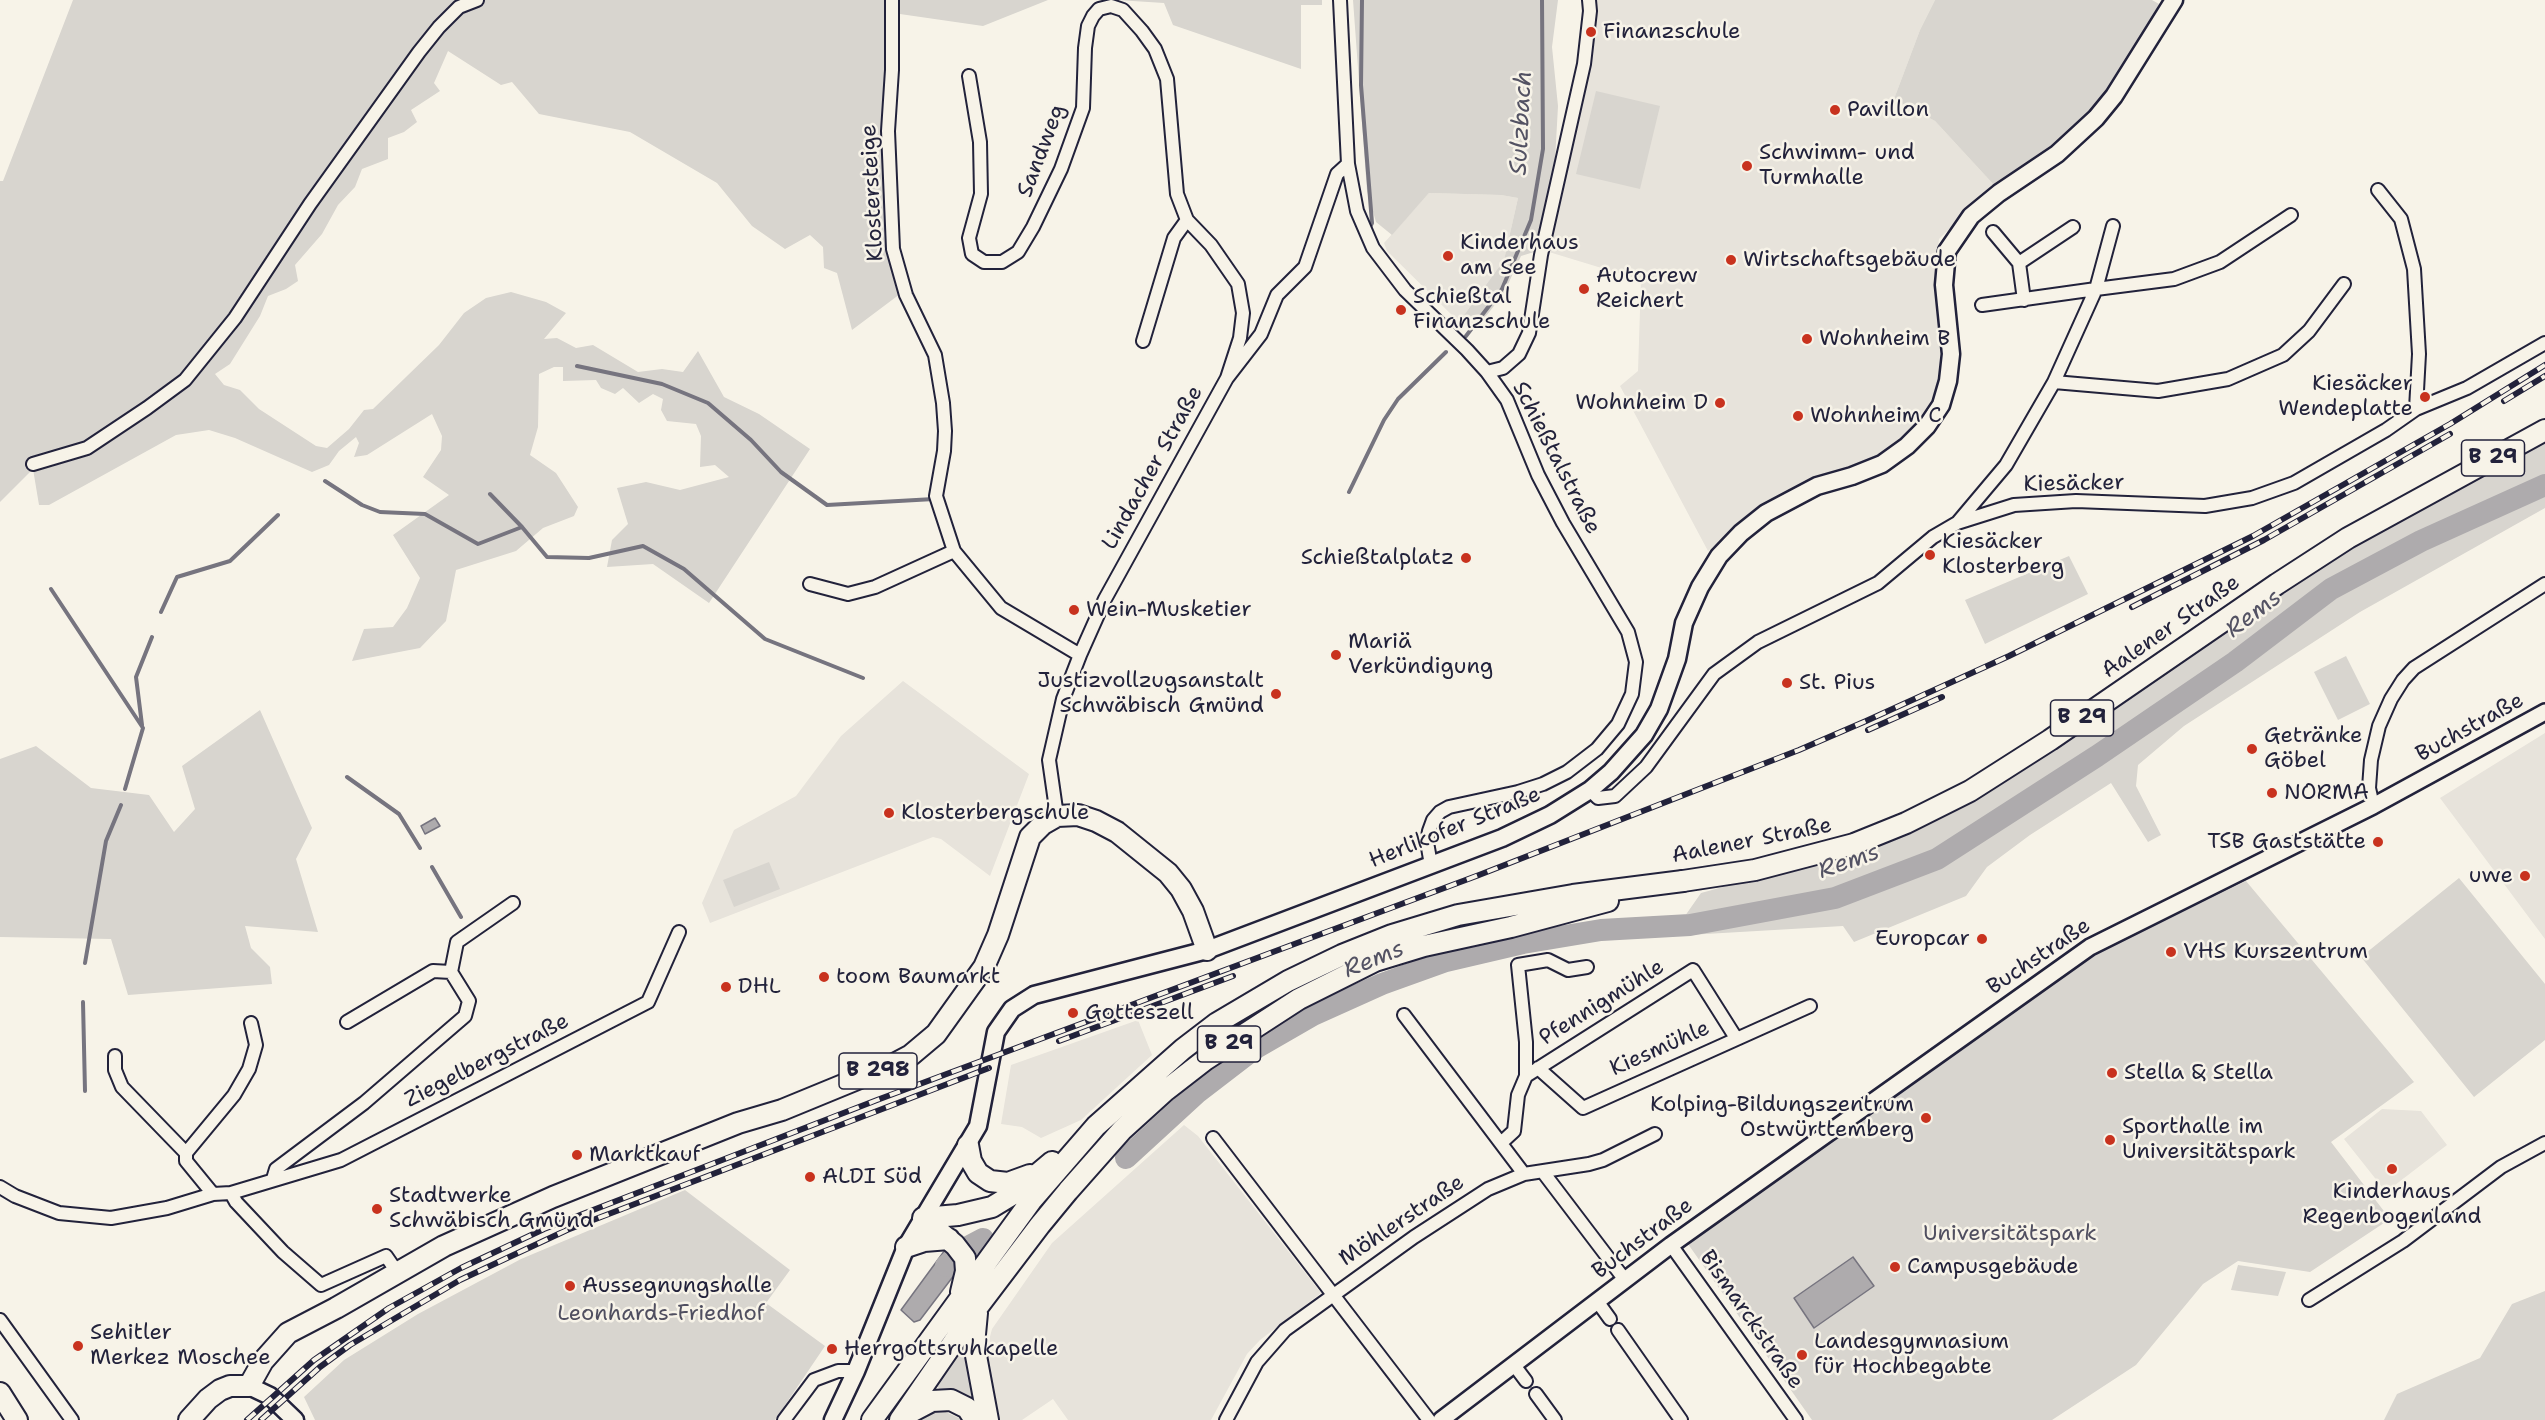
<!DOCTYPE html>
<meta charset="utf-8">
<style>
body{margin:0}
canvas{display:block;background:#f7f3e8}
</style>
<canvas width="2545" height="1420"></canvas>
<script>
const ctx = document.querySelector('canvas').getContext('2d');
ctx.lineJoin = 'round';
function fillPath(path, color) { ctx.fillStyle = color; ctx.fill(path, 'evenodd'); }
const shape = rows => new Path2D(rows.map(r => 'M' + r).join(''));
function strokePath(path, color, width, dash) { ctx.strokeStyle = color; ctx.lineWidth = width; ctx.lineCap = dash ? 'butt' : 'round'; ctx.setLineDash(dash || []); ctx.stroke(path); }
function write(font, color, halo, rows, align = 'center') {
  ctx.font = font + ' "Shantell Sans",sans-serif'; ctx.lineWidth = 5; ctx.setLineDash([]); ctx.textBaseline = 'middle'; ctx.strokeStyle = halo; ctx.fillStyle = color; for (const [text, x, y, turn = 0] of rows) {
    ctx.save(); ctx.translate(x, y); ctx.rotate((+turn || 0) * Math.PI / 180); ctx.textAlign = isNaN(turn) ? turn : align; if (halo) ctx.strokeText(text, 0, 0); ctx.fillText(text, 0, 0); ctx.restore();
  }
}
fillPath(shape([
 [1597,0,1935,0,1920,30,1894,99,1935,121,1994,185,1939,239,1935,270,1938,321,1944,352,1941,373,1927,411,1909,435,1882,456,1766,501,1708,551,1620,386,1638,371,1641,280,1549,252],
 [1429,193,1501,195,1518,198,1504,260,1459,322,1387,251,1384,243],
 [903,681,1029,774,990,876,941,839,933,837,710,923,702,903,734,830,796,796,841,736],
 [2545,733,2545,939,2440,798],
 [1138,1020,1152,1055,1081,1120,1041,1138,1022,1127,1001,1124,1011,1065],
 [2382,1109,2421,1111,2447,1145,2386,1192,2344,1139],
 [1184,1125,1198,1136,1321,1293,1260,1340,1247,1354,1211,1420,1068,1420,1053,1399,1022,1420,1000,1420,986,1352,992,1329,1052,1243]
]), '#e7e3db');
fillPath(shape([
 [73,0,1048,0,983,26,893,13,889,178,904,291,852,330,837,273,824,268,823,247,810,235,785,249,752,226,717,183,630,132,539,114,512,82,501,85,448,51,434,83,440,91,411,110,417,122,404,132,388,138,388,159,362,169,355,187,338,205,322,234,295,265,298,281,286,289,268,296,260,316,230,364,215,374,224,385,240,390,259,409,316,446,327,448,349,429,364,410,373,409,439,345,464,313,486,298,511,292,546,302,566,313,544,339,557,338,576,348,593,345,638,372,662,369,683,372,698,351,724,397,759,414,810,449,709,603,653,564,607,567,612,540,628,524,617,488,646,482,680,490,729,477,715,465,700,467,701,436,696,424,667,421,661,410,663,399,653,394,639,403,623,388,615,394,601,388,596,380,563,381,563,367,554,367,539,374,538,427,530,455,556,473,578,507,574,516,543,528,516,551,456,570,446,621,420,648,352,661,364,629,393,627,407,608,420,578,393,535,449,495,423,477,441,450,442,436,432,414,367,455,354,457,359,443,356,437,339,451,329,465,312,472,235,438,209,430,176,435,49,505,39,505,33,469,0,502,0,181,3,181],
 [1117,0,1322,0,1322,5,1301,5,1301,69,1173,25,1164,3],
 [1353,0,1558,0,1552,47,1558,106,1554,179,1569,123,1585,0,1597,0,1549,252,1534,252,1521,256,1504,293,1476,329,1459,322,1504,260,1518,198,1501,195,1429,193,1392,235,1376,222,1367,191],
 [1935,0,2152,0,2159,4,2120,78,2088,117,2053,151,1994,185,1935,121,1894,99,1920,30],
 [1596,91,1660,106,1640,189,1576,174],
 [2545,441,2545,508,2360,612,2184,726,2138,765,2136,786,2161,835,2148,842,2111,783,2030,835,1987,867,1966,896,1854,942,1843,926,1671,936,1701,893,1855,851,2352,544],
 [2069,556,2088,594,1985,644,1965,600],
 [2346,656,2370,704,2338,720,2314,672],
 [260,710,312,828,296,859,318,932,245,926,251,948,270,967,272,984,128,995,111,939,0,937,0,759,36,746,91,788,149,795,174,832,195,809,182,766],
 [769,862,780,889,734,907,723,880],
 [2459,878,2545,984,2545,1040,2474,1097,2361,957],
 [2246,881,2414,1082,2331,1142,2390,1219,2310,1272,2238,1261,2203,1284,2136,1365,2052,1420,1812,1420,1688,1244,2096,954],
 [685,1190,790,1270,766,1303,825,1346,775,1420,315,1420,304,1397,344,1360,418,1314,521,1259],
 [2238,1265,2286,1272,2278,1296,2231,1290],
 [2545,1291,2545,1420,2384,1420,2397,1394,2480,1358,2512,1304],
 [964,1347,967,1370,978,1405,941,1392,938,1387,933,1389],
 [946,1412,963,1420,920,1420,934,1413]
]), '#d8d5cf');
const water = shape([
 [435,818,440,826,425,834,421,826,435,818],
 [945,1250,954,1256,958,1270,920,1320,914,1322,901,1310,945,1250],
 [1853,1257,1874,1286,1814,1328,1794,1298,1853,1257]
]);
fillPath(water, '#aeabad');
strokePath(water, '#76747f', 1.5);
strokePath(shape([
 [1362,0,1361,85,1372,223,1370,227],
 [1466,336,1502,289,1531,220,1543,149,1542,0],
 [577,366,662,384,708,403,751,440,781,472,827,505,934,499],
 [325,481,362,505,380,512,425,514,478,544,522,527,547,557,589,558,643,546,684,569,765,639,863,678],
 [1349,492,1384,420,1398,399,1446,352],
 [490,494,522,527],
 [51,589,143,728,125,789],
 [161,612,177,577,230,561,278,515],
 [142,725,136,677,152,637],
 [347,777,399,814,420,848],
 [432,867,461,917],
 [85,963,106,841,121,805],
 [83,1002,85,1091]
]), '#76747f', 4);
strokePath(shape([
 [1126,1158,1198,1092,1254,1049,1313,1015,1382,984,1446,961,1523,943,1601,930,1690,925,1835,898,1937,859,2097,756,2235,662,2331,589,2421,541,2545,485],
 [946,1266,966,1248,983,1239]
]), '#aeabad', 22);
const minor = shape([
 [892,0,892,70,888,131,893,249,906,295,935,355,943,403,945,431,944,451,936,496,954,551,1001,608,1080,655],
 [1340,0,1348,164,1357,211,1373,248,1405,290,1467,350,1487,372,1507,400,1538,475,1563,523,1628,632,1636,662,1632,694,1618,724,1597,749,1567,772,1543,784,1518,792,1449,807,1440,812,1433,820,1429,831,1427,842,1431,865],
 [969,76,980,142,981,194,969,238,972,254,984,262,1002,262,1018,252,1033,227,1061,169,1083,108,1085,48,1088,26,1093,16,1099,9,1111,6,1123,10,1142,31,1155,49,1167,79,1177,194,1187,220,1211,245,1238,284,1243,313,1240,338,1227,378],
 [2378,190,2401,219,2414,269,2419,354,2416,409],
 [1993,232,2019,263,2024,300],
 [2019,263,2073,227],
 [1982,305,2096,289,2113,226],
 [1143,341,1174,238,1187,220],
 [1487,372,1503,368,1519,354,1529,333,1541,255,1584,64,1590,11,1589,0],
 [2054,382,2096,289,2174,279,2220,262,2291,215],
 [33,464,87,448,147,408,185,380,235,318,310,204,419,52,439,27,459,7,477,0],
 [1958,522,2006,465,2054,382,2158,391,2228,379,2283,355,2309,331,2344,284],
 [810,584,848,594,875,587,954,551],
 [1590,790,1598,798,1615,796,1646,767,1714,674,1758,642,1878,583,1933,537,1957,523,2014,505,2076,501,2205,506,2252,498,2294,483,2386,430,2416,409,2467,388,2545,343],
 [2373,806,2369,788,2371,760,2379,726,2391,699,2403,680,2414,668,2545,584],
 [1057,816,1049,760,1063,699,1080,655,1105,599,1227,378,1261,334,1277,295,1305,267,1337,174,1348,164],
 [451,972,457,942,513,903],
 [1404,1015,1524,1174],
 [115,1056,115,1070,122,1087,186,1153,186,1161,213,1194],
 [1538,1068,1583,1108,1810,1006],
 [1526,1076,1693,970,1736,1038],
 [1213,1138,1429,1420],
 [1501,1143,1514,1131,1518,1095,1526,1076,1526,1042,1518,965,1548,960,1568,970,1587,967],
 [186,1153,234,1095,249,1069,256,1045,251,1023],
 [1543,1172,1625,1280],
 [273,1179,276,1169,364,1103,465,1016,469,1001,451,972,433,971,347,1022],
 [0,1187,15,1196,59,1213,111,1218,167,1208,213,1194,231,1193,341,1160,648,1002,679,932],
 [231,1193,236,1202,283,1252,321,1285,386,1256,397,1272],
 [1671,1245,1796,1420],
 [2309,1300,2403,1241,2501,1167,2545,1143],
 [1597,1301,1610,1319],
 [0,1320,72,1420],
 [1618,1330,1681,1420],
 [1514,1365,1526,1381],
 [1536,1394,1555,1420],
 [784,1420,814,1380,838,1371,856,1371],
 [1226,1420,1257,1362,1285,1330,1414,1237,1488,1189,1524,1174,1589,1164,1603,1160,1655,1134]
]);
const tertiary = shape([
 [1441,1420,1671,1245,2090,947,2373,806,2545,712]
]);
const secondary = shape([
 [249,1386,270,1396,295,1420],
 [833,1420,856,1371,906,1247,978,1126,996,1032,1012,1009,1034,995,1207,950,1502,838,1550,815,1590,790,1611,772,1644,735,1659,709,1677,659,1684,623,1700,587,1719,556,1741,533,1766,513,1817,486,1852,476,1882,464,1907,446,1927,426,1941,405,1948,381,1951,354,1944,285,1947,251,1971,216,1999,193,2057,154,2096,118,2114,96,2174,0]
]);
const primary = shape([
 [1683,881,1755,870,1854,844,1906,823,1970,791,2050,740,2277,584,2348,538,2545,430],
 [0,1393,17,1420],
 [189,1420,208,1399,220,1390,230,1386,249,1386,263,1361,288,1333,336,1308,444,1246,553,1197,738,1123,782,1110,894,1064,911,1055,936,1034,984,967,998,935,1030,837,1043,824,1057,816,1078,815,1096,821,1117,832,1168,873,1181,889,1193,911,1207,950]
]);
const trunk = shape([
 [968,1145,971,1161,978,1173,990,1181,1008,1183,1030,1175],
 [923,1218,958,1215,992,1207,1015,1193,1052,1162],
 [923,1218,955,1245,965,1258,966,1271,961,1292],
 [906,1247,924,1241,949,1239],
 [977,1313,974,1345,988,1420],
 [909,1413,932,1401,951,1400,967,1408,975,1420],
 [872,1420,1031,1201,1096,1126,1183,1049,1217,1023,1288,981,1342,955,1392,935,1458,915,1573,895,1683,881],
 [900,1420,977,1308,1040,1225,1068,1191,1122,1130,1165,1091,1205,1060,1299,999,1375,961,1424,946,1511,927,1608,901]
]);
strokePath(minor, '#22223b', 16);
strokePath(tertiary, '#22223b', 20);
strokePath(secondary, '#22223b', 21);
strokePath(primary, '#22223b', 24);
strokePath(trunk, '#22223b', 24);
strokePath(minor, '#f7f3e8', 12);
strokePath(tertiary, '#f7f3e8', 15);
strokePath(secondary, '#f7f3e8', 16);
strokePath(primary, '#f7f3e8', 20);
strokePath(trunk, '#f7f3e8', 20);
const rail = shape([
 [2504,401,2545,376],
 [2132,607,2264,540,2450,434],
 [1868,730,1942,697],
 [1059,1041,1233,976],
 [247,1420,314,1360,389,1308,461,1268,544,1229,877,1100,1479,875,1799,750,1866,721,2009,656,2253,536,2450,424,2545,365],
 [261,1420,320,1367,350,1345,460,1280,567,1230,989,1068]
]);
strokePath(rail, '#22223b', 6);
strokePath(rail, '#f7f3e8', 4, [11]);
for (const [x, y, r, color] of [
 [1591,32,6,"#c8321e"],
 [1835,110,6,"#c8321e"],
 [1747,166,6,"#c8321e"],
 [1448,256,6,"#c8321e"],
 [1731,260,6,"#c8321e"],
 [1584,289,6,"#c8321e"],
 [1401,310,6,"#c8321e"],
 [1807,339,6,"#c8321e"],
 [2425,397,6,"#c8321e"],
 [1720,403,6,"#c8321e"],
 [1798,416,6,"#c8321e"],
 [1930,555,6,"#c8321e"],
 [1466,558,6,"#c8321e"],
 [1074,610,6,"#c8321e"],
 [1336,655,6,"#c8321e"],
 [1787,683,6,"#c8321e"],
 [1276,694,6,"#c8321e"],
 [2252,749,6,"#c8321e"],
 [2272,793,6,"#c8321e"],
 [889,813,6,"#c8321e"],
 [2378,842,6,"#c8321e"],
 [2525,876,6,"#c8321e"],
 [1982,939,6,"#c8321e"],
 [2171,952,6,"#c8321e"],
 [824,977,6,"#c8321e"],
 [726,987,6,"#c8321e"],
 [1073,1013,6,"#c8321e"],
 [2112,1073,6,"#c8321e"],
 [1926,1118,6,"#c8321e"],
 [2110,1140,6,"#c8321e"],
 [577,1155,6,"#c8321e"],
 [2392,1169,6,"#c8321e"],
 [810,1177,6,"#c8321e"],
 [377,1209,6,"#c8321e"],
 [1895,1267,6,"#c8321e"],
 [570,1286,6,"#c8321e"],
 [78,1346,6,"#c8321e"],
 [832,1349,6,"#c8321e"],
 [1802,1355,6,"#c8321e"]
]) { const dot = new Path2D(); dot.arc(x, y, r, 0, 2 * Math.PI); ctx.fillStyle = color; ctx.fill(dot); strokePath(dot, '#f7f3e8', 2); }
for (const [x, y, w] of [
 [2493,458,63],
 [2082,718,63],
 [1229,1044,63],
 [878,1071,78]
]) { const box = new Path2D(); box.roundRect(x - w / 2, y - 18, w, 36, 4.5); ctx.fillStyle = '#f7f3e8'; ctx.fill(box); strokePath(box, '#22223b', 1.5); }
write('bold 21px', '#22223b', null, [
 ["B 29",2493,458],
 ["B 29",2082,718],
 ["B 29",1229,1044],
 ["B 298",878,1071]
]);
write('22px', '#22223b', '#f7f3e8', [
 ["Finanzschule",1603,32],
 ["Pavillon",1847,110],
 ["Schwimm- und",1759,153],
 ["Turmhalle",1759,178],
 ["Kinderhaus",1460,243],
 ["am See",1460,268],
 ["Wirtschaftsgebäude",1743,260],
 ["Autocrew",1596,276],
 ["Reichert",1596,301],
 ["Schießtal",1413,297],
 ["Finanzschule",1413,322],
 ["Wohnheim B",1819,339],
 ["Kiesäcker",2413,384,"right"],
 ["Wendeplatte",2413,409,"right"],
 ["Wohnheim D",1708,403,"right"],
 ["Wohnheim C",1810,416],
 ["Kiesäcker",1942,542],
 ["Klosterberg",1942,567],
 ["Schießtalplatz",1454,558,"right"],
 ["Wein-Musketier",1086,610],
 ["Mariä",1348,642],
 ["Verkündigung",1348,667],
 ["Justizvollzugsanstalt",1264,681,"right"],
 ["Schwäbisch Gmünd",1264,706,"right"],
 ["St. Pius",1799,683],
 ["Getränke",2264,736],
 ["Göbel",2264,761],
 ["NORMA",2284,793],
 ["Klosterbergschule",901,813],
 ["TSB Gaststätte",2366,842,"right"],
 ["uwe",2513,876,"right"],
 ["Europcar",1970,939,"right"],
 ["VHS Kurszentrum",2183,952],
 ["toom Baumarkt",836,977],
 ["DHL",738,987],
 ["Gotteszell",1085,1013],
 ["Stella & Stella",2124,1073],
 ["Kolping-Bildungszentrum",1914,1105,"right"],
 ["Ostwürttemberg",1914,1130,"right"],
 ["Sporthalle im",2122,1127],
 ["Universitätspark",2122,1152],
 ["Marktkauf",589,1155],
 ["ALDI Süd",822,1177],
 ["Kinderhaus",2392,1192,"center"],
 ["Regenbogenland",2392,1217,"center"],
 ["Stadtwerke",389,1196],
 ["Schwäbisch Gmünd",389,1221],
 ["Campusgebäude",1907,1267],
 ["Aussegnungshalle",582,1286],
 ["Sehitler",90,1333],
 ["Merkez Moschee",90,1358],
 ["Landesgymnasium",1814,1342],
 ["für Hochbegabte",1814,1367],
 ["Herrgottsruhkapelle",844,1349]
], 'left');
write('22px', '#22223b', '#f7f3e8', [
 ["Sandweg",1042,151,-69],
 ["Klostersteige",873,193,-93],
 ["Schießtalstraße",1556,458,63],
 ["Lindacher Straße",1153,468,-61],
 ["Kiesäcker",2074,484,-1],
 ["Aalener Straße",2171,627,-35],
 ["Buchstraße",2470,728,-29],
 ["Herlikofer Straße",1455,828,-22],
 ["Aalener Straße",1752,841,-11],
 ["Buchstraße",2039,957,-34],
 ["Pfennigmühle",1602,1003,-32],
 ["Kiesmühle",1660,1049,-24],
 ["Ziegelbergstraße",487,1061,-27],
 ["Möhlerstraße",1402,1221,-34],
 ["Buchstraße",1643,1239,-37],
 ["Bismarckstraße",1751,1320,55]
]);
write('22px', '#504f60', '#f7f3e8', [
 ["Universitätspark",2010,1234],
 ["Leonhards-Friedhof",661,1314]
]);
write('italic 24px', '#535263', '#f7f3e8', [
 ["Sulzbach",1522,123,-87],
 ["Rems",2254,614,-37],
 ["Rems",1849,862,-19],
 ["Rems",1374,960,-22]
]);
</script>
